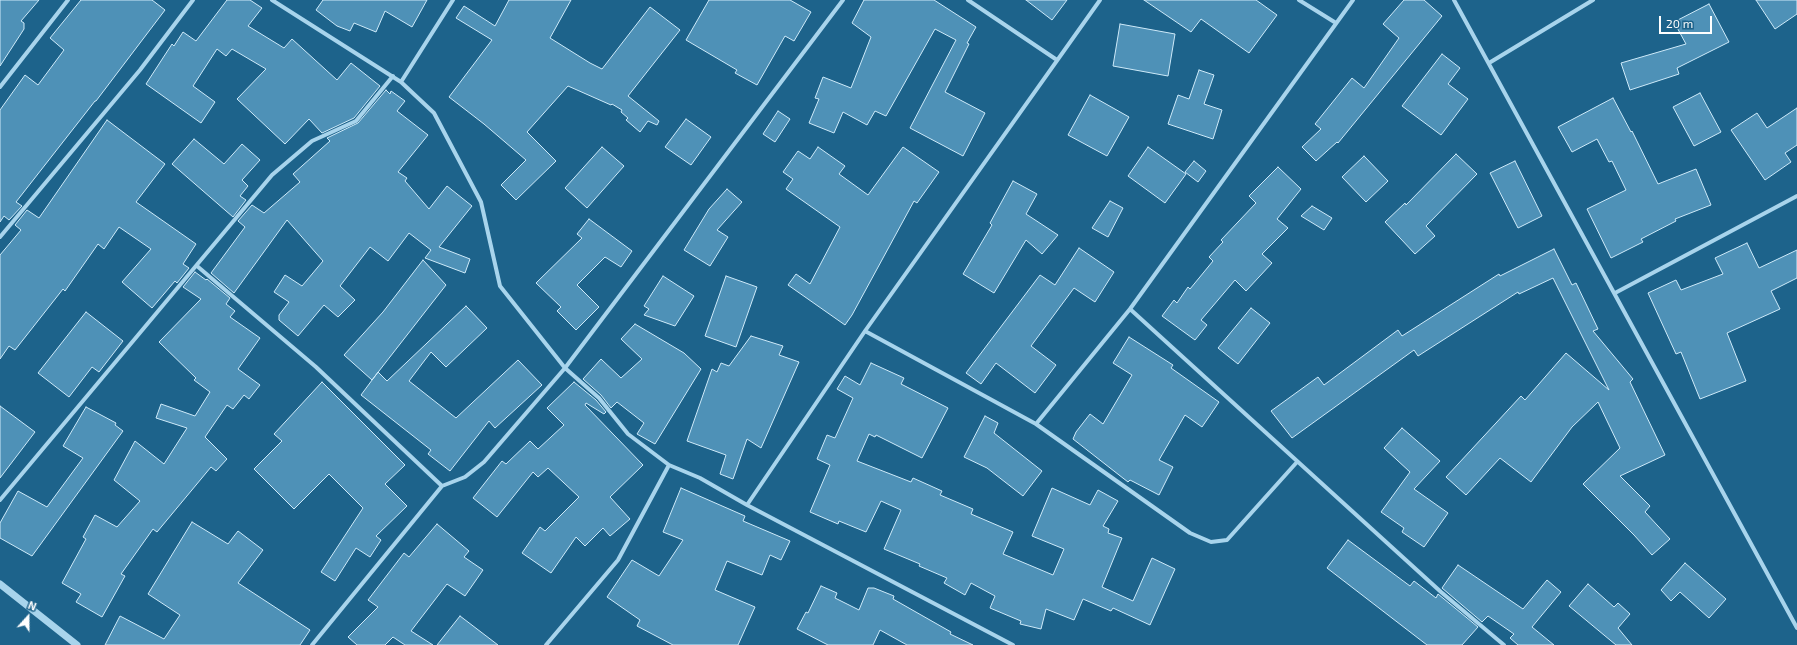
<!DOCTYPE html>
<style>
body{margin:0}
#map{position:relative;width:1797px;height:645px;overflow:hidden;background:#1d638b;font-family:"Exo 2",sans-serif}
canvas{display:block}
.north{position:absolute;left:8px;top:597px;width:40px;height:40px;-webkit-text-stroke:3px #1d638b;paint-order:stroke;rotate:21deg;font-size:11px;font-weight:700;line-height:16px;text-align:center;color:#fff}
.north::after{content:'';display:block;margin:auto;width:14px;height:18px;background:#fff;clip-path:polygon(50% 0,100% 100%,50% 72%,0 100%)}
.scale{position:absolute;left:1659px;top:16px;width:53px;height:18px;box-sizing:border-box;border:2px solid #fff;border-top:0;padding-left:5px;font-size:12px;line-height:14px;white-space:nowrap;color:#fff;-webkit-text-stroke:3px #1d638b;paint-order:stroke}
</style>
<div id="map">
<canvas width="1797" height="645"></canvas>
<div class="north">N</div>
<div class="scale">20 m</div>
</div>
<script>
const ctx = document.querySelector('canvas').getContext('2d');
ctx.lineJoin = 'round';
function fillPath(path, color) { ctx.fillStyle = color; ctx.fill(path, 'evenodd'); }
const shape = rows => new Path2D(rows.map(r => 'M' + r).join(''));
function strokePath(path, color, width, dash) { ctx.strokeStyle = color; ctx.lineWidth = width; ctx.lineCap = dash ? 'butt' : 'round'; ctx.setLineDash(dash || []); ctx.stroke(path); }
const building = shape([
 [0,0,39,0,21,21,24,23,24,29,0,66,0,0],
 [81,0,152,0,165,10,96,101,95,101,16,202,22,206,9,220,4,216,0,222,0,110,25,75,38,85,64,50,50,38,81,0],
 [227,0,250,0,262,8,248,26,284,48,292,39,337,80,351,63,380,86,354,118,322,133,309,119,285,144,237,99,266,69,232,49,226,56,217,49,193,86,215,102,201,123,146,84,172,44,174,46,183,32,196,41,227,0],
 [323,0,427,0,412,27,385,11,376,32,354,23,350,31,337,26,316,10,323,0],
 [509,0,571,0,550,38,590,63,602,69,650,7,680,30,628,96,659,121,657,125,648,121,640,132,626,120,628,118,621,112,622,110,612,104,611,105,568,86,527,132,556,161,516,200,501,185,526,160,484,124,449,97,492,40,456,18,464,6,495,26,509,0],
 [709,0,790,0,811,12,794,41,785,36,757,85,735,73,737,70,686,40,709,0],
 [864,0,934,0,976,27,967,43,969,44,945,92,985,113,963,156,910,128,956,40,935,29,886,116,875,111,867,125,843,112,834,133,809,123,819,99,815,98,823,77,851,88,871,37,852,23,864,0],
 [1026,0,1067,0,1052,20,1026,0],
 [1144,0,1256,0,1277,15,1249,53,1201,19,1191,32,1144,0],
 [1404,0,1424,0,1442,16,1338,143,1337,142,1316,161,1302,147,1321,129,1315,124,1352,78,1364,88,1399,38,1383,24,1404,0],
 [1756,0,1797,0,1797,14,1775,29,1756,0],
 [1709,4,1729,42,1677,68,1679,74,1630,90,1621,63,1686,44,1674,22,1709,4],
 [1120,24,1175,34,1168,76,1113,66,1120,24],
 [1442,54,1460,68,1448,84,1468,99,1441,135,1402,106,1442,54],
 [1199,70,1214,75,1204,104,1222,110,1213,139,1168,124,1178,95,1189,99,1199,70],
 [386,90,390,94,391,91,405,101,397,111,428,135,398,172,407,178,405,181,429,209,447,186,472,206,439,247,470,259,465,273,425,258,431,250,409,233,388,261,370,247,340,286,355,300,338,317,324,305,298,336,279,320,279,315,289,302,274,292,285,275,302,286,323,261,287,220,234,293,211,273,245,227,238,221,252,205,264,213,300,182,293,174,330,141,327,138,358,123,386,90],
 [1700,93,1721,132,1694,146,1673,107,1700,93],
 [1090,95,1129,117,1107,156,1068,135,1090,95],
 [1613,98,1631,132,1632,131,1658,184,1696,169,1711,205,1675,219,1676,221,1641,239,1643,242,1611,258,1587,209,1626,190,1612,161,1609,162,1597,139,1572,152,1558,127,1613,98],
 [1797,108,1797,145,1785,153,1791,162,1765,180,1731,130,1757,113,1767,128,1797,108],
 [778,111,790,119,775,142,763,134,778,111],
 [686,119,711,137,691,165,665,147,686,119],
 [107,120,165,164,136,202,196,244,183,264,189,268,177,283,175,281,152,308,122,282,151,249,119,227,104,249,98,244,65,291,63,289,15,350,9,346,0,359,0,255,21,230,15,225,27,210,39,218,107,120],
 [194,139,224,164,242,144,260,160,242,180,248,186,240,196,246,200,233,217,172,164,194,139],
 [602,147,624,166,587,208,565,188,602,147],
 [818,147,845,166,839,174,868,195,903,147,939,172,917,203,914,201,852,315,845,325,788,285,796,274,810,284,840,227,786,189,793,179,783,172,798,151,810,159,818,147],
 [1148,147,1186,174,1165,203,1128,176,1148,147],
 [1456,154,1477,174,1426,226,1435,236,1415,254,1385,222,1405,203,1406,205,1456,154],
 [1364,156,1388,181,1366,202,1342,177,1364,156],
 [1194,161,1206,171,1198,182,1185,172,1194,161],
 [1515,161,1542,216,1518,228,1490,173,1515,161],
 [1278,167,1301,189,1277,219,1288,228,1262,254,1272,263,1246,291,1235,280,1201,320,1207,325,1195,340,1162,316,1174,300,1177,303,1188,287,1190,289,1213,261,1209,257,1223,242,1221,240,1256,203,1249,196,1278,167],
 [1013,181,1037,194,1026,214,1058,235,1042,254,1026,240,994,293,963,274,992,225,990,223,1013,181],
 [727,189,742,202,717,230,728,237,710,266,684,250,709,209,727,189],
 [1110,201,1123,208,1108,237,1092,228,1110,201],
 [1312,206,1332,218,1324,230,1301,216,1312,206],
 [589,219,632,251,621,267,605,257,577,285,599,307,576,330,557,311,561,307,536,283,582,238,577,234,589,219],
 [1747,243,1759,268,1797,250,1797,278,1771,291,1780,309,1727,333,1746,381,1700,399,1681,352,1676,354,1648,293,1676,280,1681,290,1723,274,1715,258,1747,243],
 [1079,248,1114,272,1095,302,1074,288,1031,346,1056,365,1035,393,996,363,981,384,966,373,1040,275,1055,285,1079,248],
 [1554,249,1572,285,1576,283,1598,329,1593,331,1633,379,1630,382,1665,455,1620,476,1650,506,1645,512,1670,539,1652,555,1634,535,1583,484,1620,448,1598,402,1572,427,1531,482,1500,458,1466,495,1446,477,1521,396,1525,400,1566,353,1609,390,1553,278,1519,294,1518,292,1418,356,1414,350,1292,438,1271,411,1318,377,1324,385,1398,330,1402,336,1499,274,1500,276,1554,249],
 [423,260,446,285,372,380,344,355,383,312,423,260],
 [195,272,206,280,207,279,230,298,226,304,235,311,230,317,260,338,238,369,260,385,249,399,244,395,233,409,227,405,205,437,227,459,216,471,211,467,157,532,153,529,121,574,125,576,102,617,76,602,81,594,62,583,86,539,83,537,95,515,117,527,140,501,114,480,135,441,164,464,187,428,156,418,161,404,195,416,210,392,194,380,196,378,159,342,201,299,183,287,195,272],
 [663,276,694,296,675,326,644,315,649,309,644,306,663,276],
 [726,276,757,287,736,347,705,336,726,276],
 [466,306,487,328,446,367,431,352,409,381,456,418,518,360,542,385,495,428,489,421,450,471,428,454,431,450,361,395,378,372,387,381,466,306],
 [1251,308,1270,323,1238,364,1218,348,1251,308],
 [86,312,123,341,99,372,92,367,69,397,38,373,86,312],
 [635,324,684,353,701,369,655,444,637,434,644,423,617,402,611,408,601,395,583,379,601,359,621,378,642,359,621,339,635,324],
 [751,336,783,346,779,355,799,362,761,448,747,439,733,479,720,474,726,455,687,441,712,369,717,372,721,363,729,366,751,336],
 [1129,337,1173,365,1171,368,1219,402,1202,427,1185,415,1159,460,1173,467,1159,495,1130,480,1128,482,1073,439,1076,432,1090,414,1103,424,1132,375,1113,363,1129,337],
 [871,363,904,378,901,384,948,408,922,458,876,435,875,437,869,434,857,461,911,482,913,478,942,491,940,495,973,509,971,514,1013,532,1003,554,1053,575,1064,549,1032,536,1052,488,1090,505,1098,490,1118,501,1103,526,1109,529,1108,533,1122,538,1102,587,1133,601,1152,558,1175,569,1150,625,1113,608,1111,611,1083,599,1074,620,1046,609,1041,629,1020,624,1021,621,990,608,995,596,971,583,965,595,944,583,947,578,919,566,920,564,884,549,901,510,881,501,866,532,839,521,838,524,810,512,830,465,817,459,827,435,835,438,853,398,837,389,845,376,860,385,871,363],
 [322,382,405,465,385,484,407,506,376,536,381,540,370,557,356,548,335,581,321,572,363,508,329,474,294,509,254,469,282,441,274,434,322,382],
 [574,382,596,400,606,412,604,414,586,403,585,405,643,465,610,497,630,519,610,536,603,528,585,546,576,537,551,573,522,553,540,527,545,531,579,497,548,468,538,477,533,472,497,517,473,498,502,461,506,464,530,441,538,449,564,425,547,408,574,382],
 [0,406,35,432,0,478,0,406],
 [86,407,116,423,115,425,123,431,32,556,0,538,0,523,18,491,47,507,83,458,63,446,86,407],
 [985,416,998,423,994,433,1042,471,1023,496,987,468,964,457,985,416],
 [1402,428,1440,461,1414,489,1448,513,1424,547,1402,532,1404,528,1381,512,1410,472,1384,448,1402,428],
 [681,488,745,516,743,521,790,541,781,560,770,555,762,575,727,561,715,590,755,607,738,645,673,645,637,626,640,620,607,597,632,560,659,576,683,540,663,532,681,488],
 [192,522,228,544,238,531,263,550,238,583,310,630,300,645,105,645,120,616,164,639,180,615,148,594,192,522],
 [437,524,469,551,464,557,483,570,465,596,447,584,411,631,433,645,405,645,393,637,385,645,357,645,348,637,378,607,368,600,404,553,409,557,437,524],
 [1348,540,1410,586,1414,581,1436,598,1438,594,1478,627,1462,645,1427,645,1327,568,1348,540],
 [1685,563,1726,599,1709,618,1680,592,1671,601,1661,590,1685,563],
 [1458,565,1523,609,1547,580,1561,592,1532,627,1554,645,1518,645,1510,638,1514,634,1488,616,1482,622,1442,588,1458,565],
 [1588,584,1614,607,1618,603,1630,614,1618,628,1632,645,1616,645,1569,606,1588,584],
 [821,586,837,593,835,598,859,610,868,588,874,588,894,596,893,599,951,632,950,634,973,645,907,645,880,630,873,645,828,645,797,629,806,612,808,613,821,586],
 [460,616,498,645,437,645,460,616]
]);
fillPath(building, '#4e91b7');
strokePath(building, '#ceeaf9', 1);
strokePath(shape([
 [272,0,401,82,434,113,481,202,500,286,565,368,599,398,628,434,669,465,700,478,747,505,1013,645],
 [968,0,1057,60],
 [1299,0,1336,23],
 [1454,0,1797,628],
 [1489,63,1593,0],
 [401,82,453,0],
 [0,87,68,0],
 [0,237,140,70,193,0],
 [197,266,316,367,442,486],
 [1615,293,1797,196],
 [1130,309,1441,592,1504,645],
 [865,331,1036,424,1190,533,1211,542,1227,540,1297,462],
 [1036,424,1130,309,1353,0],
 [0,500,272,175,312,141,356,121,393,76],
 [747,505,865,331,1100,0],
 [312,645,442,486,465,477,484,462,565,368,843,0],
 [546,645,618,560,669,465]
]), '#a8d4ec', 4);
strokePath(shape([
 [0,584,77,645]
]), '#a8d4ec', 7);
</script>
